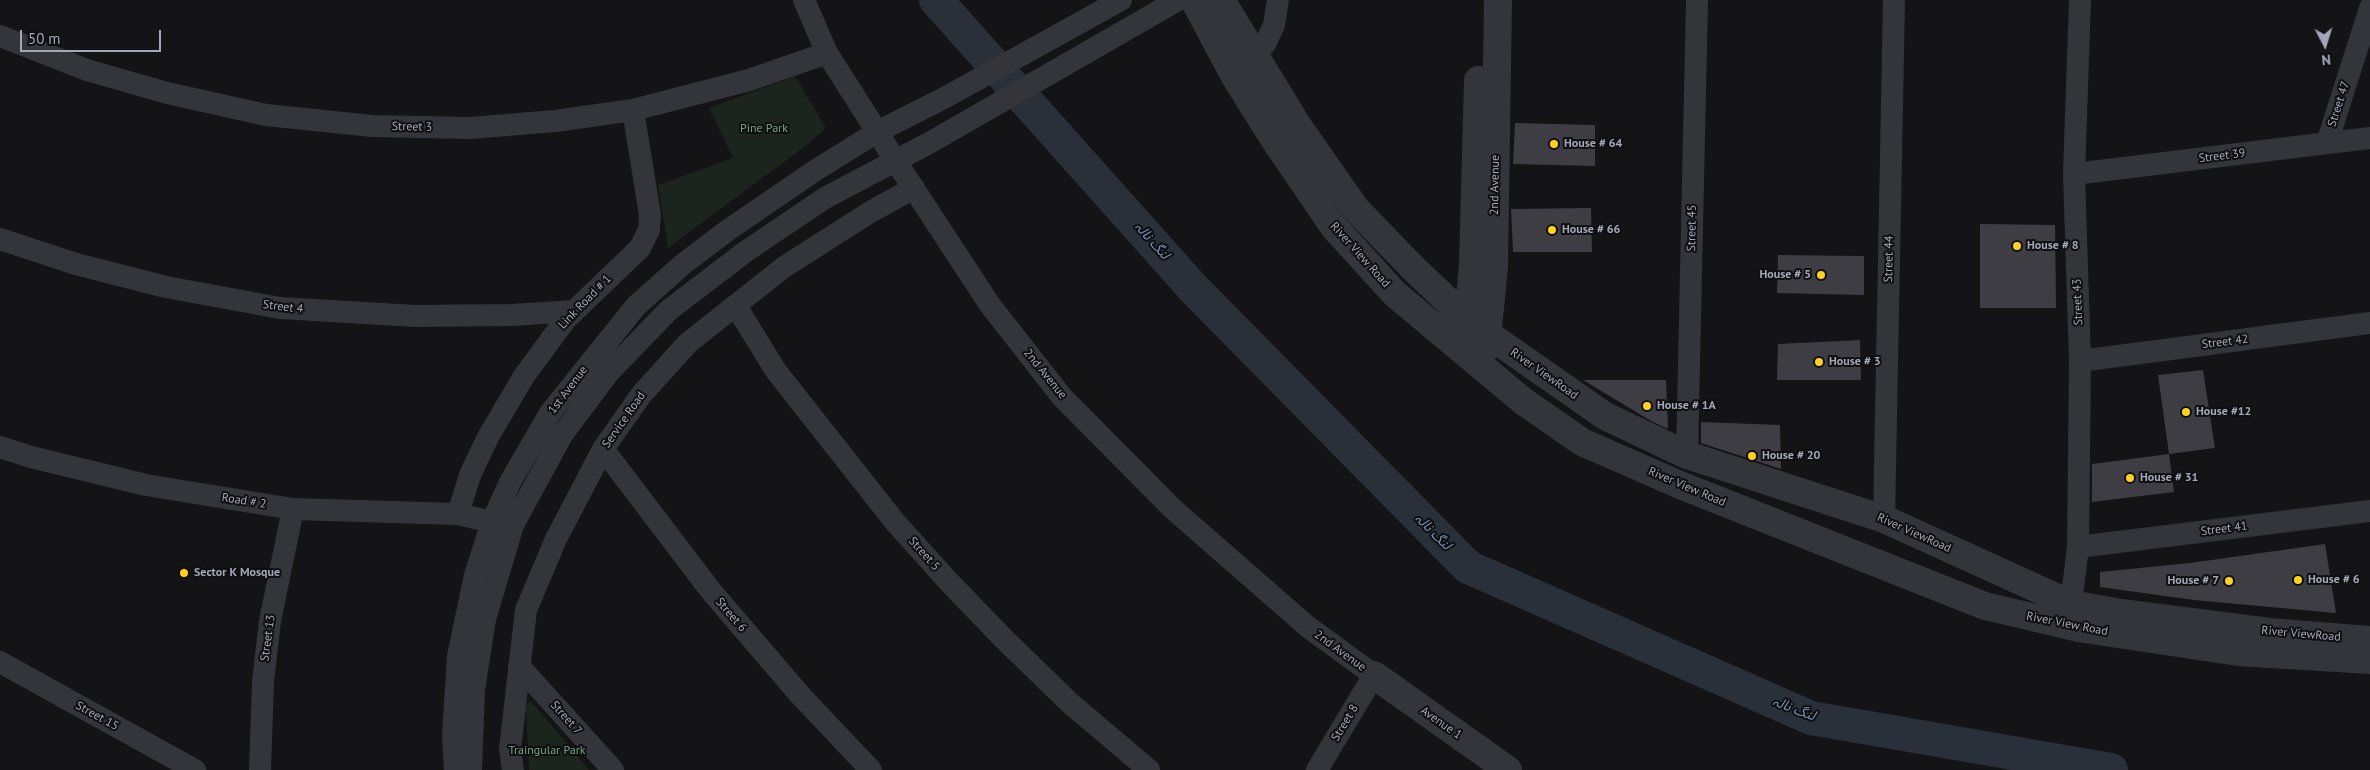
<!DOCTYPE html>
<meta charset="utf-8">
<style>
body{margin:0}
#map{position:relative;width:2370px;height:770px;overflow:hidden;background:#141315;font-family:"PT Sans",sans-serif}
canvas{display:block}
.north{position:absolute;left:2300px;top:20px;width:50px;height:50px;-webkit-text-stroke:4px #0f0e10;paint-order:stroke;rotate:175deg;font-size:14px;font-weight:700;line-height:20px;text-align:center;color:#a4a7b7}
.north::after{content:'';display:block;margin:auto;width:18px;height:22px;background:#a4a7b7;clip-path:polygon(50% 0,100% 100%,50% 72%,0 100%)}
.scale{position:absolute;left:20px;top:30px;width:141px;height:22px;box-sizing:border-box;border:2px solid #a4a7b7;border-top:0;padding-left:6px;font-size:15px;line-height:18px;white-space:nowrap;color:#a4a7b7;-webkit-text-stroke:4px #0f0e10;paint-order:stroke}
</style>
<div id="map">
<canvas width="2370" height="770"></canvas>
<div class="north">N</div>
<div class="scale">50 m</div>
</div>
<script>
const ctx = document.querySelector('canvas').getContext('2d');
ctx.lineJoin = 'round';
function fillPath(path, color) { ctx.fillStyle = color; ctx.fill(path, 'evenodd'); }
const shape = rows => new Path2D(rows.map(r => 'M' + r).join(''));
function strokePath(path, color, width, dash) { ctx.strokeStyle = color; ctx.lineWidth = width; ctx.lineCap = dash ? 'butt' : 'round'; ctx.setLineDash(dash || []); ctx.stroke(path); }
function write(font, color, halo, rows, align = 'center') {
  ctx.font = font + ' "PT Sans","Noto Sans Arabic",sans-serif'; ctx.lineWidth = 4; ctx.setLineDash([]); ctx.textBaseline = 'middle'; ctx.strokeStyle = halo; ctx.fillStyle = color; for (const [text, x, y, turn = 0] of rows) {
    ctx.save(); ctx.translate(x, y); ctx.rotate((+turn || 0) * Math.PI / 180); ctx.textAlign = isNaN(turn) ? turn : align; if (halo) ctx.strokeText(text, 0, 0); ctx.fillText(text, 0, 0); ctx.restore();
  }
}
fillPath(shape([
 [795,76,826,128,807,145,668,248,658,185,733,158,709,108],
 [532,702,589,770,529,770,526,709,527,703]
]), '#1b241d');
strokePath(shape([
 [936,0,1193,288,1468,567,1811,718,2111,770]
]), '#29303a', 34);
fillPath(shape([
 [1515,123,1595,125,1595,166,1513,164],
 [1591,208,1592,252,1513,252,1511,209],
 [1980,224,2055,225,2056,308,1980,308],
 [1778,255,1864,256,1864,295,1777,293],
 [1860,340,1861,380,1777,380,1778,344],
 [2203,370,2215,448,2169,454,2158,375],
 [1583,380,1666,380,1668,429,1651,421],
 [1701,422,1780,425,1781,469,1701,443],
 [2169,454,2174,492,2092,502,2092,464],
 [2325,544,2336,613,2194,600,2100,587,2100,572,2190,563]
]), '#3e3d43');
strokePath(shape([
 [804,0,827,53,895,160,990,305,1062,397,1173,509,1308,627,1374,675,1317,770],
 [0,36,87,70,167,93,266,115,372,126,470,128,555,121,633,110,749,80,827,53],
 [1253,54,1265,44,1274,25,1278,0],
 [2327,143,2370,8],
 [2074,174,2370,138],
 [0,239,76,264,166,287,280,308,415,316,512,315,574,311],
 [736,306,776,371,895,522,949,582,1004,639,1071,704,1149,770],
 [2080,361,2370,323],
 [0,447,31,457,146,485,293,509,458,514,492,522],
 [603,449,711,591,800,695,871,770],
 [1687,455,1697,0],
 [458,514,470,475,488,437,524,376,566,319,640,248,649,230,650,215,633,110],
 [1884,519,1894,0],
 [2078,547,2370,511],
 [2071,604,2078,547,2080,361,2074,174,2080,0],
 [0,662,195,770],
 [519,666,613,770],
 [260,770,263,682,270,621,293,509],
 [455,770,453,735,458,656,475,575,492,522,510,482,550,413,636,306,682,265,728,230,816,170,877,132,946,97,1121,0],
 [471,770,474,690,485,619,513,525,562,435,610,371,669,310,745,252,825,198,931,142,1178,0],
 [513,770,510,749,526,610,556,539,603,449,641,395,688,343,784,267,872,211,914,188]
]), '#34343b', 22);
strokePath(shape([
 [1194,0,1234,75,1274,139,1334,227,1395,294,1523,401,1582,442,1680,485,1985,606,2078,628,2238,652,2370,660],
 [1221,0,1298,126,1356,209,1413,268,1469,321,1605,416,1687,455,1884,519,2071,604,2121,613,2270,632,2370,640],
 [1467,334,1473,263,1478,80],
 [1486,348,1494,267,1498,0],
 [1374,675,1508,770]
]), '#34343b', 28);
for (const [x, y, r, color] of [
 [1554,144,5,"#ffd122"],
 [1552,230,5,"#ffd122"],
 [2017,246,5,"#ffd122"],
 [1821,275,5,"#ffd122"],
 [1819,362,5,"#ffd122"],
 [1647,406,5,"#ffd122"],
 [2186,412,5,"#ffd122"],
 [1752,456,5,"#ffd122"],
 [2130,478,5,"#ffd122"],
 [184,573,5,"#ffd122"],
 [2298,580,5,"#ffd122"],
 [2229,581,5,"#ffd122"]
]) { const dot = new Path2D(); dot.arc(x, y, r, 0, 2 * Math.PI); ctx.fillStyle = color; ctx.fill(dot); strokePath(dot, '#0f0e10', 2); }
write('12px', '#a4a7b7', '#0f0e10', [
 ["Street 47",2339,104,-72],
 ["Street 3",412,127,1],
 ["Street 39",2222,156,-7],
 ["2nd Avenue",1495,185,-89],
 ["Street 45",1692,228,-89],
 ["River View Road",1360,255,48],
 ["Street 44",1889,259,-89],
 ["Link Road # 1",585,302,-46],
 ["Street 43",2078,302,-92],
 ["Street 4",283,307,7],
 ["Street 42",2225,342,-7],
 ["2nd Avenue",1045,374,51],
 ["River ViewRoad",1544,374,35],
 ["1st Avenue",568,390,-53],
 ["Service Road",624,420,-55],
 ["River View Road",1687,487,23],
 ["Road # 2",244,501,9],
 ["Street 41",2224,529,-7],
 ["River ViewRoad",1914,533,24],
 ["Street 5",924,554,48],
 ["Street 6",731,615,49],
 ["River View Road",2067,624,11],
 ["River ViewRoad",2301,634,5],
 ["Street 13",268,638,-82],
 ["2nd Avenue",1340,651,36],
 ["Street 15",97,716,29],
 ["Street 7",566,718,48],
 ["Street 8",1345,723,-59],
 ["Avenue 1",1441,723,35]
]);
write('12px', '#79a481', '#0f0e10', [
 ["Pine Park",764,129],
 ["Traingular Park",547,751]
]);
write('bold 12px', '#a4a7b7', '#0f0e10', [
 ["House # 64",1564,144],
 ["House # 66",1562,230],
 ["House # 8",2027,246],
 ["House # 5",1811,275,"right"],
 ["House # 3",1829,362],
 ["House # 1A",1657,406],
 ["House #12",2196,412],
 ["House # 20",1762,456],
 ["House # 31",2140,478],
 ["Sector K Mosque",194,573],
 ["House # 6",2308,580],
 ["House # 7",2219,581,"right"]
], 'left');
write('italic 14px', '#7790b5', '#0f0e10', [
 ["لنگ نالہ",1152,241,48],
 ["لنگ نالہ",1433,532,45],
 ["لنگ نالہ",1794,709,21]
]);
</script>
